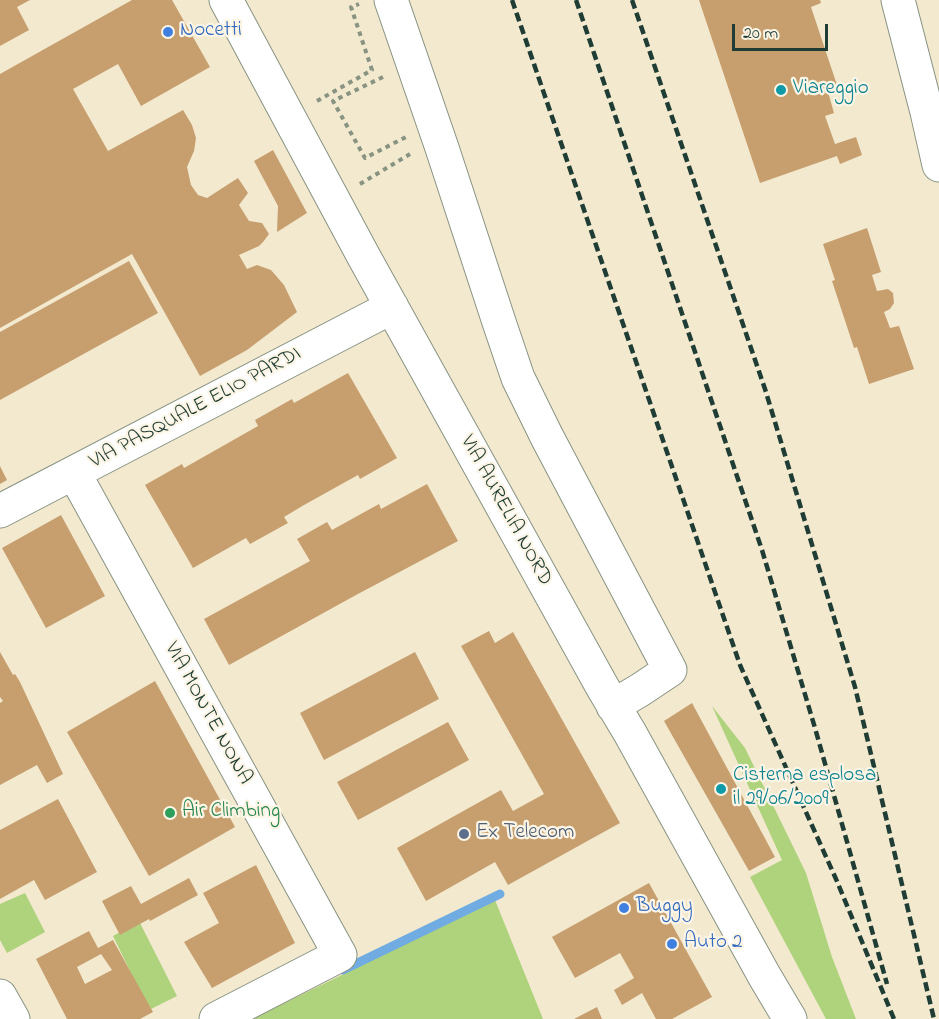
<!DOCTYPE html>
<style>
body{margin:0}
#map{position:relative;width:939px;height:1019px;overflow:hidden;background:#f2e9cf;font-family:"Indie Flower",sans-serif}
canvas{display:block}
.scale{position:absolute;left:732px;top:24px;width:96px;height:27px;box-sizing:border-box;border:3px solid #1f3d34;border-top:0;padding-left:8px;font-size:18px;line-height:21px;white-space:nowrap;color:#1f3d34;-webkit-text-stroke:4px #fcf5e5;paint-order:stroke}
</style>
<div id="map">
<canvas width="939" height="1019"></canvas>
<div class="scale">20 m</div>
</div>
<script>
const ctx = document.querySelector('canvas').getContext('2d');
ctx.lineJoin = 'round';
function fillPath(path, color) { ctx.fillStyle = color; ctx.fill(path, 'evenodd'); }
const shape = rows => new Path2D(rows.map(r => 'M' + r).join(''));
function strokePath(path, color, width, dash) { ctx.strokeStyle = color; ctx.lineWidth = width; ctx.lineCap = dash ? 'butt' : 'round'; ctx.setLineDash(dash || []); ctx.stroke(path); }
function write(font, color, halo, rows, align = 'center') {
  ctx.font = font + ' "Indie Flower",sans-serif'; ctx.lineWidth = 4.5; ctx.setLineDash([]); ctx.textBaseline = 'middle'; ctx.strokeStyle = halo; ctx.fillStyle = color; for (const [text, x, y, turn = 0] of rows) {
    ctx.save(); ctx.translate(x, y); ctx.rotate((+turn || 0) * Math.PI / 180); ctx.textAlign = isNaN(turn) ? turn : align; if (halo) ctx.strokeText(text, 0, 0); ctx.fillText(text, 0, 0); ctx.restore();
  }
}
fillPath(shape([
 [712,706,745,748,806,873,832,957,856,1019,826,1019,750,877,782,860],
 [25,893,45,932,7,953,0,940,0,904],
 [495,900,543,1019,252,1019],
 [139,921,177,996,149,1010,113,936]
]), '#afd37c');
strokePath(shape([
 [343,970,500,894]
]), '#70ace1', 9);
fillPath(shape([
 [0,0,30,0,17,7,29,30,0,46],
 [132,0,172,0,210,67,141,106,118,64,73,89,108,151,183,110,192,125,196,138,194,151,187,167,191,185,198,195,207,198,238,178,248,193,239,205,249,221,262,223,269,234,263,242,259,246,239,255,247,269,257,265,271,270,284,285,297,312,247,350,200,376,132,254,0,328,0,74],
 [699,0,820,0,821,3,811,7,838,88,828,92,834,113,825,116,835,144,856,137,862,155,840,164,837,156,760,183],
 [273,150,307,213,277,232,278,206,254,161],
 [867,228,881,272,872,275,877,291,888,289,893,293,894,303,890,309,884,312,890,328,899,326,914,369,869,384,857,347,854,348,832,281,835,280,823,244],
 [129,261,158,313,0,400,0,332],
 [348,373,397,458,360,479,358,475,304,505,284,517,288,523,250,544,246,538,193,568,145,485,182,464,184,468,258,426,255,420,292,399,294,403],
 [0,466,7,480,0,484],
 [427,484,458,541,356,595,229,665,204,619,310,561,297,539,327,522,332,530,379,504,381,509],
 [61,515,105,596,46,628,2,548],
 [489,631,495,643,513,632,620,823,508,885,495,862,426,901,397,848,501,790,513,811,544,794,461,646],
 [0,652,13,675,15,674,20,682,63,774,47,783,37,765,0,785,0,703,3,701,0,697],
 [415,652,439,699,324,760,300,713],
 [155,681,235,827,149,876,67,732],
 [692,703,775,857,749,871,664,721],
 [448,722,469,760,358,820,337,782],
 [58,799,97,872,45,900,34,880,0,899,0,830],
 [256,865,295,943,212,988,184,942,219,923,203,893],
 [189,878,198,895,150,921,149,919,120,935,102,901,131,886,141,904],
 [649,883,712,997,672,1019,656,1019,642,993,622,1005,614,990,634,978,620,953,575,978,552,937],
 [89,931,98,948,113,940,153,1012,140,1019,67,1019,36,959],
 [101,954,112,970,85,984,77,967],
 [597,1007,602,1019,574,1019]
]), '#c79f6f');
const minor = shape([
 [226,0,364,257,603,688,630,733,765,977,790,1019],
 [391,0,442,148,499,322,518,378,547,437,670,670,640,690,613,706],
 [898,0,927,112,939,165],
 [74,473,340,955,216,1019],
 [0,511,392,307],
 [0,996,13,1019]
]);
strokePath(minor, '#889382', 35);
strokePath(shape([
 [383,77,333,101,365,158,406,137],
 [317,101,372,70,351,7,359,4],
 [360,184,410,154]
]), '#889382', 4, [4.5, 4.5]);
strokePath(minor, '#fff', 33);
strokePath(shape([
 [512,0,740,665,836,879,894,1019],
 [576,0,762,550,815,728,887,984],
 [632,0,765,389,855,687,934,1019]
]), '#1f3d34', 4.5, [9, 4.5]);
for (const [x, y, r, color] of [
 [168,32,6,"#3f7fe0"],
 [781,90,6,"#0f9aa8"],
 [721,789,6,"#0f9aa8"],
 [170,813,6,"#2e9e5b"],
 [464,834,6,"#5c6f8a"],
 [624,908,6,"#3f7fe0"],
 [672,944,6,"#3f7fe0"]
]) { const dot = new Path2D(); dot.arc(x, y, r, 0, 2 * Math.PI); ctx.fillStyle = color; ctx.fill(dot); strokePath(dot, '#fcf5e5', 2); }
write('21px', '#366cbe', '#fcf5e5', [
 ["Nocetti",180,32],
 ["Buggy",636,908],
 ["Auto 2",684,944]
], 'left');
write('21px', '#0d838f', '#fcf5e5', [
 ["Viareggio",793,90],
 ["Cisterna esplosa",733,777],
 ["il 29/06/2009",733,801]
], 'left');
write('21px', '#1f3d34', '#fcf5e5', [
 ["VIA PASQUALE ELIO PARDI",196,409,-28],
 ["VIA AURELIA NORD",505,511,61],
 ["VIA MONTE NONA",207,714,61]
]);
write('21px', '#27864d', '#fcf5e5', [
 ["Air Climbing",182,813]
], 'left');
write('21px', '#4e5e75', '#fcf5e5', [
 ["Ex Telecom",476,834]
], 'left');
</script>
